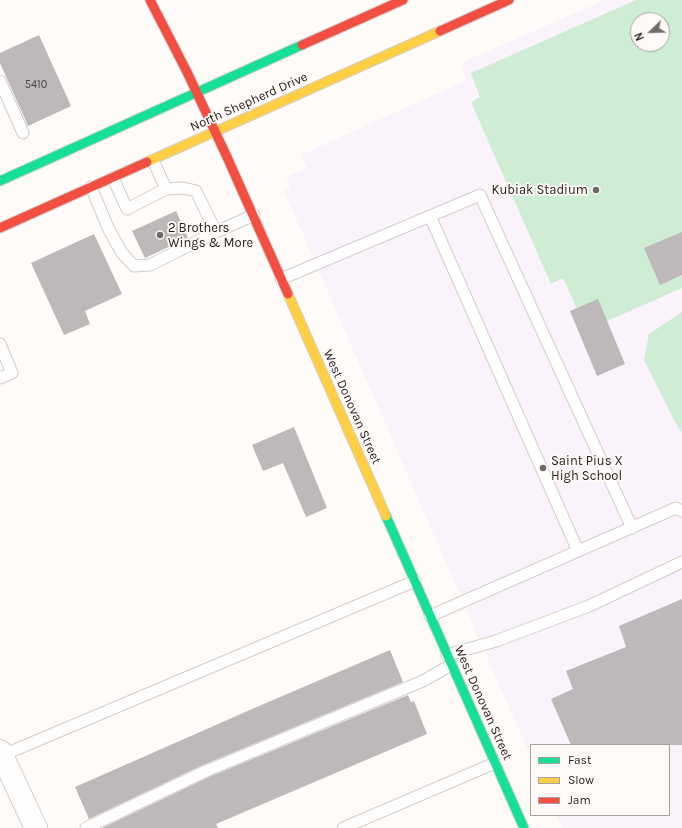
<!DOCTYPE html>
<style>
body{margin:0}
#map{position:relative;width:682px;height:828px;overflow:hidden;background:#fefbf9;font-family:Karla,sans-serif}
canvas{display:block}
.legend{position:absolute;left:530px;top:744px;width:140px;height:72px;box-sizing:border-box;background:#fffaf8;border:1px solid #a7a19e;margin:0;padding:5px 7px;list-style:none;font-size:12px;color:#231c18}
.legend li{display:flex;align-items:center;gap:8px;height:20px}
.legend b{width:20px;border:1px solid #a7a19e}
.north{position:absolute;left:630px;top:12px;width:40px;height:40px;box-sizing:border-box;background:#fffaf8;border:1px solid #a7a19e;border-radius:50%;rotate:247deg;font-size:11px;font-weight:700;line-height:16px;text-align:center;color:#231c18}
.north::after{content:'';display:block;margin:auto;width:14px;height:18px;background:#706a67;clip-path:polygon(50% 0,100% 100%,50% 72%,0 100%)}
</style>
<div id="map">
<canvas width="682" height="828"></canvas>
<ul class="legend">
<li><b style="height:5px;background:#16e098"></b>Fast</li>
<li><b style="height:5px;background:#ffcf43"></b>Slow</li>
<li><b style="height:5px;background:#f24e42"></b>Jam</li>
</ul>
<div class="north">N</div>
</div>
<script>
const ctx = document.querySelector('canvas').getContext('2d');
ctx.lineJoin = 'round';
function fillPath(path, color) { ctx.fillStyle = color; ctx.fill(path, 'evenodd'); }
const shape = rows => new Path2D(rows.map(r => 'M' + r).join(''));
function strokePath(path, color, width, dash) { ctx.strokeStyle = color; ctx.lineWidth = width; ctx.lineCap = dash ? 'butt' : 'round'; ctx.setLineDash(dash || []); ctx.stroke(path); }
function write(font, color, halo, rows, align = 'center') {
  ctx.font = font + ' Karla,sans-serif'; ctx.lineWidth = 3.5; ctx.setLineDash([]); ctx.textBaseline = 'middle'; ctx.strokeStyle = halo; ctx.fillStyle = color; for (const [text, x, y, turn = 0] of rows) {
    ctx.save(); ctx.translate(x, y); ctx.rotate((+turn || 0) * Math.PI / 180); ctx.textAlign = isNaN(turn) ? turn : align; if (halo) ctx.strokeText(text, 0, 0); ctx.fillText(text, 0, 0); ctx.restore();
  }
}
fillPath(shape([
 [605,0,682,0,682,828,562,828,556,815,669,815,669,745,531,745,531,758,284,191,291,188,286,177,307,168,301,155,467,80,461,63],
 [638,20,662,20,662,44,638,44]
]), '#faf3fb');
fillPath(shape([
 [636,0,682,0,682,288,605,322,578,311,563,278,551,284,471,102,480,97,471,73],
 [638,20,662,20,662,44,638,44],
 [682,312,682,432,676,424,644,360,649,334]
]), '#ceedd4');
fillPath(shape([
 [39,35,71,106,28,126,0,63,0,53],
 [176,211,188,238,145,258,132,231],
 [682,232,682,275,660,285,644,248],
 [94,234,122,294,85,311,90,324,64,335,31,263],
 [598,299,625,364,597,376,570,311],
 [294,427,327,508,306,517,283,463,263,471,252,445],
 [682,599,682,745,571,745,551,699,573,689,566,671,626,647,619,626],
 [390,650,403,682,203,765,89,819,75,787,259,706],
 [408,695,411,702,414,701,427,734,216,824,218,828,102,828,209,777]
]), '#bdb8b9');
const lane = shape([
 [0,81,23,133],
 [153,160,166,189],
 [113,178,127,209,166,189,183,188,196,191,216,232,254,215],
 [91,187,109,230,122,253,134,266,150,265,216,232],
 [430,216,578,551],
 [281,279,480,195,632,528],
 [0,344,12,373,0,378],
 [430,616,676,508,682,511],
 [447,655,496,641,589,606,682,562],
 [3,755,415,581],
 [86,828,206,771,423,681,451,665],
 [343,828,495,763]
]);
const street = shape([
 [0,751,36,828]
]);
const fast = shape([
 [0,181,302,45],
 [386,516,524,828]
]);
const slow = shape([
 [147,162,440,31],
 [288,294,386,516]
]);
const jam = shape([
 [150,0,187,72,227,157,288,294],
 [440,31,509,0],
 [302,45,403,0],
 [0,228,147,162]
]);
strokePath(lane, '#d3cdca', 13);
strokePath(street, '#d3cdca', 24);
strokePath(fast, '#d3cdca', 11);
strokePath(slow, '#d3cdca', 11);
strokePath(jam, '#d3cdca', 11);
strokePath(lane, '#fffefe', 11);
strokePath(street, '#fffefe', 22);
strokePath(fast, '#16e098', 9);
strokePath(slow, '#ffcf43', 9);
strokePath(jam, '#f24e42', 9);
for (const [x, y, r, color] of [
 [596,190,4,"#706a67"],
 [160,235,4,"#706a67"],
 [543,468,4,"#706a67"]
]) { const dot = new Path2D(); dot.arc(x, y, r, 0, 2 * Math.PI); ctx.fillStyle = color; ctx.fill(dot); strokePath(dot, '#fffaf8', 1.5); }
write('11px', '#4a4340', null, [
 ["5410",36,85]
]);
write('13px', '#231c18', '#fffaf8', [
 ["North Shepherd Drive",249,102,-24],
 ["West Donovan Street",352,407,66],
 ["West Donovan Street",483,703,66]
]);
write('13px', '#231c18', '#fffaf8', [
 ["Kubiak Stadium",588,190,"right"],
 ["2 Brothers",168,228],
 ["Wings & More",168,243],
 ["Saint Pius X",551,461],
 ["High School",551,476]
], 'left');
</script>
